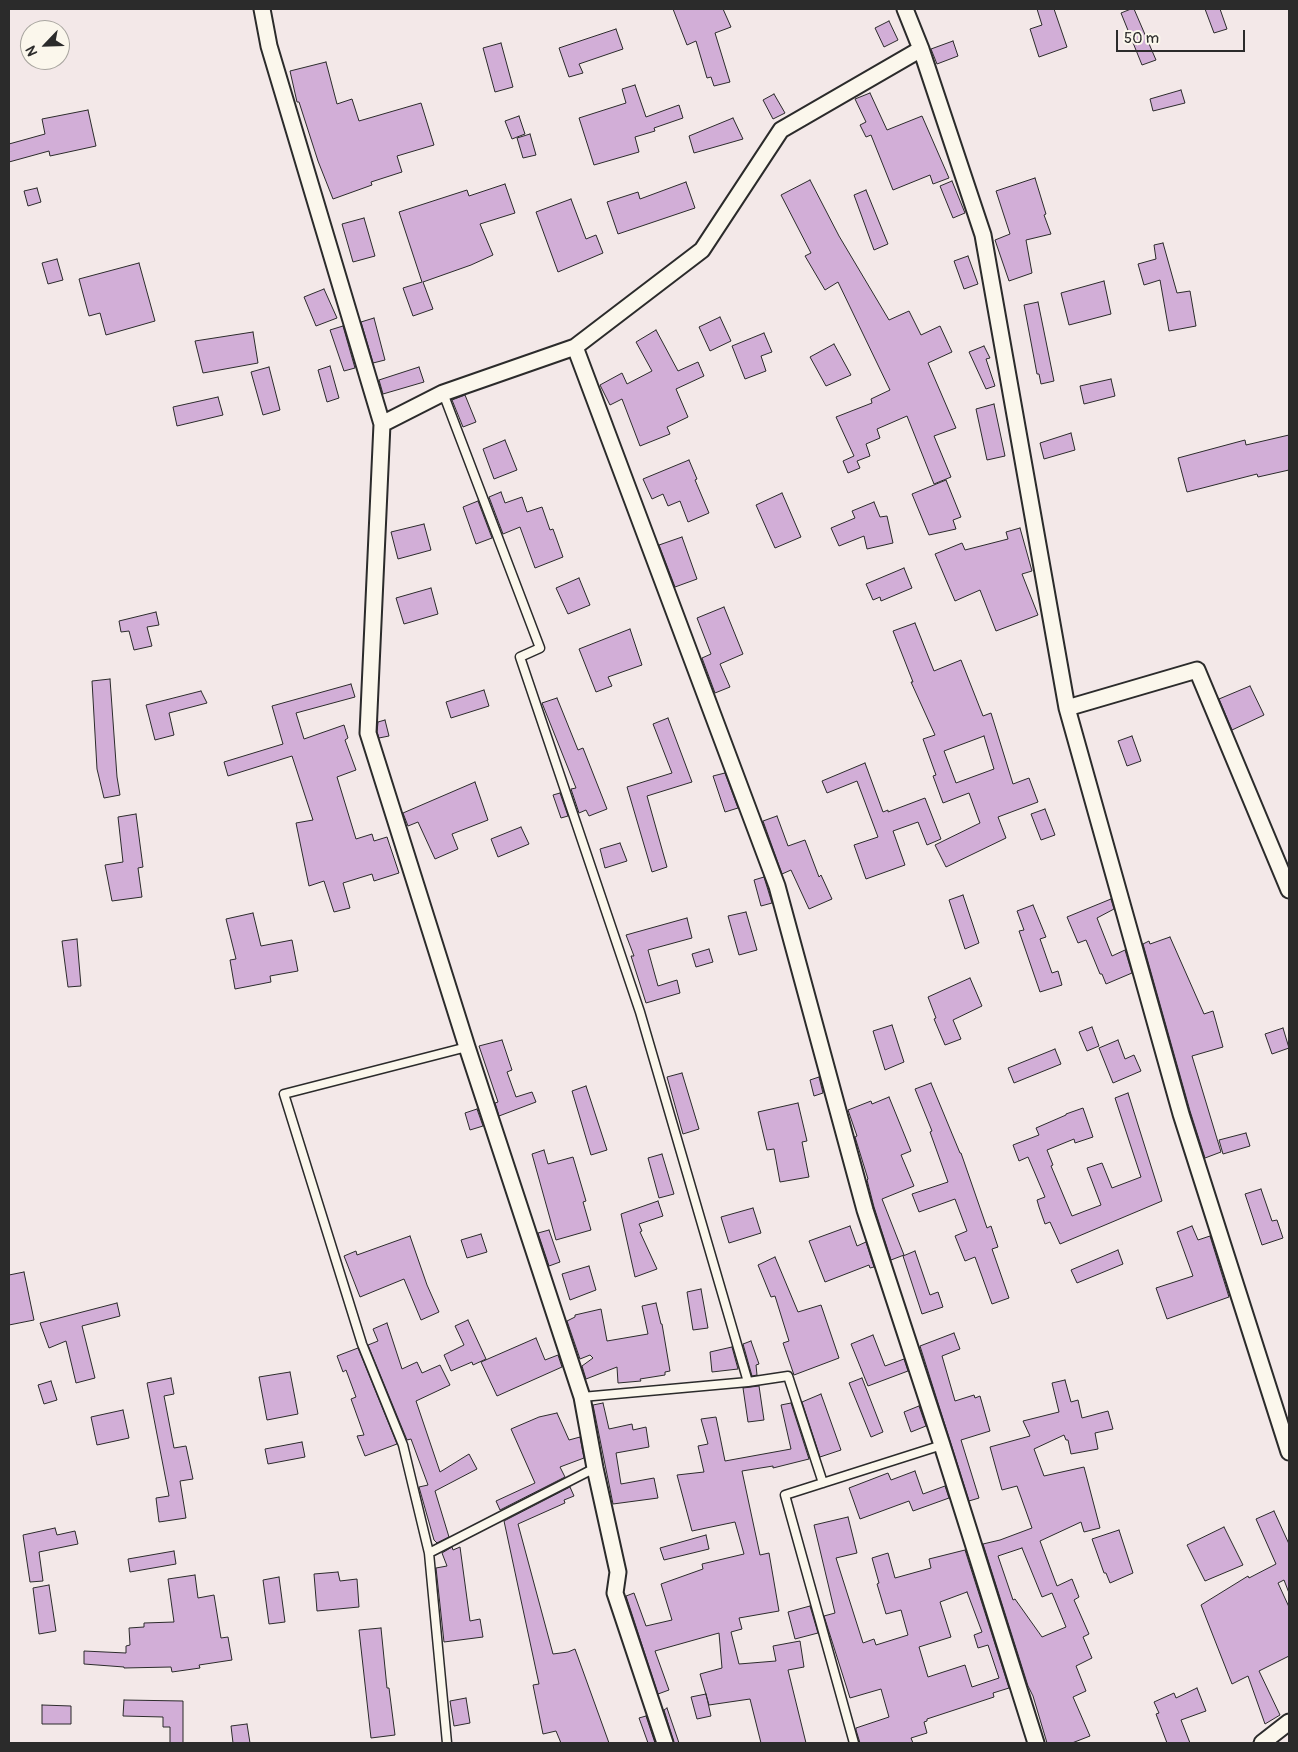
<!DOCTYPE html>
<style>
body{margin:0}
#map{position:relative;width:1298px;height:1752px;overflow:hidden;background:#f3e8e8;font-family:Pangolin,sans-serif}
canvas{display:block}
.frame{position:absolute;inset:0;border:10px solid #2b2b2b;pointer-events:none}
.north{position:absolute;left:20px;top:20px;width:50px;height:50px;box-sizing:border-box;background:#fbf7ec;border:1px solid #a8a59f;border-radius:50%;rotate:246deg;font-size:14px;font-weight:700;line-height:20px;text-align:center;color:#2b2b2b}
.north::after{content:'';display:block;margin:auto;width:18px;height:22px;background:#2b2b2b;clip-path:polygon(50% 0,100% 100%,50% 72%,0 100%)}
.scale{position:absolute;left:1116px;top:30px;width:129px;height:22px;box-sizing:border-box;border:2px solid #2b2b2b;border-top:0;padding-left:6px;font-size:15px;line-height:18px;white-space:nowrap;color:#2b2b2b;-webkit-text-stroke:4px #fbf7ec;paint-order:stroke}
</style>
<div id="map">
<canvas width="1298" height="1752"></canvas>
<div class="frame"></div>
<div class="north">N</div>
<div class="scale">50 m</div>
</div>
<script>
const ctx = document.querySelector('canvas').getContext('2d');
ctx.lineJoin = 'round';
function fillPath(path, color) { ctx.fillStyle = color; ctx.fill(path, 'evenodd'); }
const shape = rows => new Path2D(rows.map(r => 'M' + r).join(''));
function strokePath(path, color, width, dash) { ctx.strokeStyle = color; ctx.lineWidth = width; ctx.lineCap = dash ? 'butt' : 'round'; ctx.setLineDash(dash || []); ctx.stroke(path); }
const building = shape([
 [673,9,723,9,731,27,715,33,730,82,714,86,711,77,707,78,696,41,687,45,673,9],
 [1037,9,1054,9,1067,47,1039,57,1030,29,1042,25,1037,9],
 [1131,9,1134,9,1156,60,1142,65,1121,13,1131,9],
 [1205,9,1220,9,1227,29,1214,33,1205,9],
 [889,21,898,40,884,47,875,28,889,21],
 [616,29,623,49,579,64,583,73,569,77,559,48,616,29],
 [953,41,958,56,937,64,931,49,953,41],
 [501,43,513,87,495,92,483,48,501,43],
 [326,62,337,104,352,99,359,121,421,103,434,145,397,156,402,172,371,182,372,185,333,199,318,161,299,102,297,102,290,71,326,62],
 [635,85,646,117,679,105,683,118,654,128,655,131,635,137,639,152,594,165,579,118,626,103,622,89,635,85],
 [1181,90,1185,103,1153,111,1150,99,1181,90],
 [870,93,887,130,922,116,949,178,933,184,930,175,893,190,871,135,866,137,860,125,866,122,855,99,870,93],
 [774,94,785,113,773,119,763,100,774,94],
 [88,110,96,146,50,156,49,151,9,162,9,144,45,134,42,119,88,110],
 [519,116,525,134,512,139,505,121,519,116],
 [733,118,743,139,694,153,689,136,733,118],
 [530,134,536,155,523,158,517,138,530,134],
 [1035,178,1046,214,1044,215,1051,234,1026,240,1032,273,1009,281,995,240,1010,234,996,191,1035,178],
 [810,180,839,236,889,320,909,311,921,335,940,326,952,352,928,363,956,428,934,436,951,477,934,484,907,416,877,429,880,438,866,444,870,456,857,461,860,468,848,473,843,461,854,456,836,417,872,403,871,399,890,390,838,282,825,290,805,256,811,253,781,195,810,180],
 [952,181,965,213,953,218,940,186,952,181],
 [686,182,695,208,618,234,607,202,638,192,640,199,686,182],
 [505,184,515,213,480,224,493,255,471,265,423,282,433,309,413,316,403,288,422,282,399,212,467,190,469,196,505,184],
 [37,188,41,202,28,206,24,191,37,188],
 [866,190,888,244,874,250,854,195,866,190],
 [571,199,586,239,596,235,603,253,558,272,536,212,571,199],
 [364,218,375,256,353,262,342,224,364,218],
 [1163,243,1177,293,1190,291,1196,326,1169,331,1160,280,1144,285,1138,264,1156,259,1154,245,1163,243],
 [968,256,978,284,964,289,954,261,968,256],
 [57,259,63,280,48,284,42,263,57,259],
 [139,263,155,321,106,335,100,313,89,316,79,279,139,263],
 [1104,281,1111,314,1069,325,1061,293,1104,281],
 [324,289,337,318,316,326,304,297,324,289],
 [1038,302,1054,381,1041,384,1039,374,1037,374,1024,305,1038,302],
 [720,317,731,341,710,351,699,327,720,317],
 [374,318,385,360,373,363,361,322,374,318],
 [343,326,355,368,344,371,330,330,343,326],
 [656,330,678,371,698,362,704,376,676,389,688,417,667,427,670,434,640,446,622,399,610,405,600,385,622,373,627,384,652,371,636,342,656,330],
 [253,332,258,363,203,373,195,341,253,332],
 [764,333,772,352,761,356,766,371,745,379,732,346,764,333],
 [834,344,851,375,826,386,810,357,834,344],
 [984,346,990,358,986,359,995,386,986,389,969,352,984,346],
 [330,366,339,398,327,402,318,370,330,366],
 [269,367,280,410,263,415,251,372,269,367],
 [419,367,424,382,383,394,379,380,419,367],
 [1111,379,1115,396,1084,404,1080,386,1111,379],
 [465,395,476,422,463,427,452,400,465,395],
 [218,397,223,415,177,426,173,407,218,397],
 [994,404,1005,456,987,460,976,409,994,404],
 [1071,433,1075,450,1044,459,1040,443,1071,433],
 [1289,435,1289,470,1258,477,1257,474,1187,492,1178,458,1245,440,1246,445,1289,435],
 [505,440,517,470,494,479,483,449,505,440],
 [689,460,697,479,695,480,709,513,688,522,680,501,668,506,663,494,652,499,643,479,689,460],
 [946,480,961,517,953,520,956,529,929,535,912,494,946,480],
 [501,492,505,503,522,497,527,512,542,507,550,530,553,529,563,557,535,568,520,527,503,534,489,497,501,492],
 [782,493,801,537,775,548,756,505,782,493],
 [478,501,492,538,476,544,463,507,478,501],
 [874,502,880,517,887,516,893,543,867,549,864,536,839,546,831,528,855,518,852,511,874,502],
 [424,524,431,550,398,559,391,532,424,524],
 [1020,528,1032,571,1022,574,1038,615,996,631,980,590,955,601,935,554,962,543,965,550,1008,539,1006,532,1020,528],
 [682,537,697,579,675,587,659,545,682,537],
 [904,568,912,588,881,601,880,597,873,600,866,584,904,568],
 [579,578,590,605,568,614,556,588,579,578],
 [431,588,438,614,404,624,396,598,431,588],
 [724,607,743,654,720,664,730,687,715,693,702,658,711,654,697,618,724,607],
 [156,612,159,625,147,627,152,646,134,650,129,631,121,632,119,621,156,612],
 [915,623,934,671,961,660,983,716,991,713,1013,784,1029,778,1038,802,998,817,1006,838,946,867,935,845,980,823,969,793,943,803,933,776,936,775,923,739,935,735,911,682,913,682,893,631,915,623],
 [984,736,994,769,956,783,944,751,984,736],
 [630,629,642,665,608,677,612,686,596,692,579,649,630,629],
 [110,679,117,777,120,795,104,798,97,769,92,681,110,679],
 [351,684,355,697,296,713,304,739,344,725,348,738,345,740,356,770,337,777,356,839,372,834,374,841,387,837,399,873,374,881,372,874,343,883,350,908,334,912,324,881,309,886,296,823,313,820,292,756,228,776,224,762,283,744,272,706,351,684],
 [1250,686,1264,715,1232,730,1219,699,1250,686],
 [484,690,489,706,451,718,446,702,484,690],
 [201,691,207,703,169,713,174,735,155,740,146,705,201,691],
 [557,698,578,750,583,748,607,809,589,816,586,810,579,813,571,789,576,788,542,703,557,698],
 [668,718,692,782,647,796,667,867,652,872,627,787,672,773,653,724,668,718],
 [385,720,389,736,379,738,377,732,378,722,385,720],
 [1132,736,1141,761,1127,766,1118,741,1132,736],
 [865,763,883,812,888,810,888,812,925,798,941,839,927,845,918,822,893,831,905,865,866,879,854,845,878,837,857,781,827,793,822,781,865,763],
 [725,773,738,808,725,812,713,776,725,773],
 [475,782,488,820,452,834,458,849,435,859,418,822,408,826,403,813,475,782],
 [560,793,568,816,561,818,553,795,560,793],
 [1045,809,1055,835,1041,840,1031,814,1045,809],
 [136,814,143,867,138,868,142,897,112,901,105,865,123,862,118,817,136,814],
 [777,816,788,846,805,840,819,877,821,875,832,899,809,909,791,870,782,874,763,821,777,816],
 [521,827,529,844,498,857,491,839,521,827],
 [620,843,627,861,605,868,600,849,620,843],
 [764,877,772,903,761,906,754,880,764,877],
 [963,895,979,943,965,949,949,900,963,895],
 [1111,899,1114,909,1097,918,1112,956,1125,950,1132,973,1106,984,1102,974,1100,974,1086,940,1078,943,1067,917,1111,899],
 [1033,905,1046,937,1040,939,1052,973,1058,971,1062,985,1040,992,1019,931,1024,930,1017,911,1033,905],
 [746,912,757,950,739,955,728,916,746,912],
 [253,913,261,946,292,940,298,971,270,976,271,982,235,989,230,960,236,959,226,919,253,913],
 [687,918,692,938,648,950,658,986,677,980,680,993,646,1003,631,956,634,956,626,935,687,918],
 [1170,937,1204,1014,1213,1011,1223,1047,1192,1056,1221,1152,1205,1158,1190,1111,1143,944,1149,941,1150,944,1170,937],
 [77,939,81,986,68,987,62,941,77,939],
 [709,949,713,962,696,967,692,954,709,949],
 [970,978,982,1006,953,1020,961,1039,945,1045,934,1019,936,1018,928,997,970,978],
 [892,1025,904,1062,885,1070,873,1031,892,1025],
 [1092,1027,1099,1046,1087,1051,1079,1032,1092,1027],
 [1283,1028,1289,1048,1272,1054,1265,1034,1283,1028],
 [502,1040,512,1070,507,1072,516,1097,532,1092,536,1102,499,1116,495,1103,498,1102,479,1046,502,1040],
 [1118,1040,1125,1059,1134,1055,1141,1071,1113,1083,1099,1048,1118,1040],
 [1055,1049,1061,1064,1014,1083,1008,1068,1055,1049],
 [682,1073,699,1129,683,1134,667,1077,682,1073],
 [819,1077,823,1093,814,1096,810,1080,819,1077],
 [931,1083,960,1153,961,1153,987,1228,991,1226,998,1247,992,1249,1009,1298,992,1304,975,1257,965,1261,955,1236,967,1231,955,1199,919,1212,912,1194,948,1182,930,1132,932,1131,915,1089,931,1083],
 [586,1086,607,1150,591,1155,572,1091,586,1086],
 [1128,1093,1162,1201,1060,1244,1050,1222,1045,1224,1039,1207,1037,1200,1045,1197,1028,1157,1019,1161,1013,1145,1039,1135,1036,1128,1066,1115,1066,1114,1083,1108,1093,1137,1075,1143,1074,1139,1047,1150,1053,1165,1051,1166,1072,1216,1101,1205,1087,1168,1102,1163,1112,1188,1141,1177,1115,1098,1128,1093],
 [889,1097,911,1151,901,1155,914,1186,882,1199,904,1255,891,1260,874,1207,867,1180,868,1179,855,1137,857,1136,848,1110,871,1101,872,1104,889,1097],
 [798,1103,807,1141,802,1142,809,1177,780,1182,774,1149,767,1150,758,1112,798,1103],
 [477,1109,483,1126,470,1130,465,1113,477,1109],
 [1246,1133,1250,1146,1223,1154,1219,1140,1246,1133],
 [544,1150,548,1164,573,1157,586,1201,583,1202,591,1230,556,1240,532,1154,544,1150],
 [662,1154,674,1194,659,1198,648,1158,662,1154],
 [1261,1189,1272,1221,1277,1220,1283,1238,1262,1245,1245,1194,1261,1189],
 [658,1201,663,1216,639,1224,642,1231,640,1232,657,1269,635,1277,621,1214,658,1201],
 [753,1208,761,1233,729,1243,721,1217,753,1208],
 [850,1226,857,1246,866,1242,874,1267,870,1268,869,1265,825,1282,809,1241,850,1226],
 [1192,1226,1198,1240,1210,1236,1229,1297,1167,1319,1156,1288,1193,1276,1177,1232,1192,1226],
 [549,1230,560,1262,549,1266,538,1233,549,1230],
 [481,1234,487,1252,467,1258,461,1240,481,1234],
 [410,1236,427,1285,439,1312,421,1320,404,1279,360,1297,344,1256,356,1251,357,1255,410,1236],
 [1118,1250,1123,1264,1077,1283,1071,1270,1118,1250],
 [915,1251,930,1295,938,1292,943,1307,922,1314,903,1256,915,1251],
 [775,1257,798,1312,821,1305,839,1358,794,1375,783,1343,789,1341,775,1296,771,1297,758,1265,775,1257],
 [589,1266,596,1290,570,1300,562,1274,589,1266],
 [24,1272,34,1320,9,1325,9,1275,24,1272],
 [701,1289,708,1328,693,1330,687,1292,701,1289],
 [117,1303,120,1316,82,1326,95,1378,76,1383,66,1341,49,1348,40,1323,117,1303],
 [656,1303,661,1324,662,1324,670,1371,665,1372,665,1375,640,1379,641,1381,618,1383,617,1367,586,1379,582,1366,593,1358,590,1355,580,1359,567,1321,575,1317,575,1315,601,1309,607,1341,648,1334,642,1306,656,1303],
 [468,1320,486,1359,473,1365,472,1362,451,1371,444,1355,464,1345,455,1326,468,1320],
 [387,1323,402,1369,417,1362,422,1373,440,1365,450,1385,416,1401,440,1472,469,1454,477,1469,435,1491,449,1537,437,1543,434,1540,419,1487,428,1485,411,1439,407,1440,368,1345,378,1341,373,1329,387,1323],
 [954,1333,960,1349,942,1356,955,1401,974,1395,975,1398,980,1396,990,1431,961,1440,979,1498,969,1501,920,1346,954,1333],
 [873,1335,885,1366,904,1359,908,1371,868,1386,851,1344,873,1335],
 [536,1338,545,1360,558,1355,562,1367,497,1396,481,1362,536,1338],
 [751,1341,759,1364,756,1365,757,1375,752,1376,743,1344,751,1341],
 [732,1347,738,1369,712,1372,710,1352,732,1347],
 [358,1348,397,1444,365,1456,357,1436,364,1435,351,1399,356,1397,346,1370,343,1372,337,1356,358,1348],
 [290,1372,298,1414,267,1420,259,1377,290,1372],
 [171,1378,174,1394,164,1396,174,1448,186,1446,193,1479,180,1481,186,1518,159,1522,156,1498,169,1496,147,1383,171,1378],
 [862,1378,883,1432,871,1437,849,1383,862,1378],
 [1065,1380,1071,1402,1078,1400,1082,1418,1108,1411,1113,1429,1095,1433,1098,1449,1071,1454,1068,1440,1066,1440,1064,1435,1034,1449,1044,1476,1084,1467,1100,1528,1084,1532,1081,1522,1040,1541,1057,1586,1072,1579,1079,1597,1074,1600,1089,1634,1083,1637,1092,1658,1076,1666,1086,1691,1073,1697,1090,1736,1072,1743,1047,1743,1033,1696,1028,1686,983,1544,1000,1540,1032,1528,1017,1486,1002,1490,990,1447,1030,1436,1023,1421,1059,1412,1052,1383,1065,1380],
 [1022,1548,1042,1597,1052,1593,1066,1627,1042,1637,1015,1599,1013,1600,998,1556,1022,1548],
 [51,1381,57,1400,44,1404,38,1385,51,1381],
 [759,1386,764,1420,748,1422,743,1388,759,1386],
 [821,1394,841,1450,820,1457,802,1402,821,1394],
 [603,1403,609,1429,632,1424,633,1430,646,1427,649,1447,616,1453,621,1484,654,1478,658,1498,613,1504,593,1405,603,1403],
 [791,1403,809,1459,773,1468,773,1466,742,1471,760,1555,769,1553,779,1611,739,1618,742,1629,731,1632,739,1664,776,1661,773,1646,800,1641,804,1667,788,1670,806,1743,761,1743,750,1699,709,1705,700,1674,722,1668,719,1633,655,1651,669,1690,658,1694,626,1596,634,1593,646,1626,672,1620,661,1584,703,1569,702,1564,744,1554,735,1522,692,1531,677,1475,704,1472,698,1446,708,1444,701,1419,716,1417,725,1461,791,1449,781,1405,791,1403],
 [919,1406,926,1426,911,1432,904,1412,919,1406],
 [123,1410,129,1438,97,1445,91,1417,123,1410],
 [557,1413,569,1440,580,1437,584,1458,560,1467,565,1477,500,1510,496,1501,535,1483,511,1429,539,1417,557,1413],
 [302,1442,305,1457,268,1464,265,1449,302,1442],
 [915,1471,923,1494,945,1486,949,1498,913,1511,909,1501,860,1519,849,1488,888,1473,891,1480,915,1471],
 [570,1487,574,1496,564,1500,565,1503,518,1524,553,1654,568,1652,575,1649,609,1743,561,1743,556,1731,543,1734,533,1685,539,1684,504,1521,570,1487],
 [1274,1511,1289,1544,1289,1593,1284,1580,1278,1583,1289,1607,1289,1656,1259,1671,1280,1715,1265,1724,1248,1676,1232,1684,1201,1605,1248,1576,1249,1578,1276,1564,1256,1519,1274,1511],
 [848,1517,857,1553,836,1558,863,1643,874,1639,876,1645,908,1635,901,1610,886,1614,877,1584,879,1583,872,1558,888,1553,895,1578,931,1568,929,1559,965,1550,1009,1688,993,1693,994,1697,927,1719,927,1721,924,1722,927,1733,911,1738,913,1743,860,1743,856,1730,856,1728,889,1717,881,1689,850,1698,824,1616,835,1613,814,1525,848,1517],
 [967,1592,982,1632,974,1635,978,1648,988,1645,999,1678,972,1687,965,1665,928,1677,919,1647,951,1637,940,1602,967,1592],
 [1224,1527,1243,1565,1205,1581,1187,1545,1224,1527],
 [55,1528,57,1535,75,1531,78,1544,39,1552,43,1581,30,1582,23,1535,55,1528],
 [1119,1530,1133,1573,1110,1583,1106,1573,1104,1573,1092,1539,1119,1530],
 [706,1535,709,1549,664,1560,660,1548,706,1535],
 [452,1547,453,1550,460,1547,470,1621,480,1619,483,1637,444,1642,436,1568,447,1566,442,1553,452,1547],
 [174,1551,176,1564,130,1572,128,1559,174,1551],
 [338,1572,340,1581,357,1579,359,1607,317,1611,314,1574,338,1572],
 [195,1575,198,1598,214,1595,221,1638,228,1637,232,1660,199,1665,200,1668,172,1672,171,1667,124,1668,124,1667,84,1664,84,1651,126,1653,126,1646,130,1645,129,1628,144,1627,144,1623,174,1622,168,1579,195,1575],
 [279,1577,285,1622,269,1624,263,1580,279,1577],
 [49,1585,56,1631,39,1634,33,1588,49,1585],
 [810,1606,818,1633,795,1639,788,1612,810,1606],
 [381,1628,387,1688,389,1688,395,1735,371,1738,359,1630,381,1628],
 [1197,1688,1206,1711,1181,1720,1190,1743,1167,1743,1156,1714,1159,1713,1154,1702,1174,1693,1176,1698,1197,1688],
 [706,1694,711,1716,697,1719,691,1697,706,1694],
 [466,1698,470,1723,454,1726,450,1701,466,1698],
 [124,1700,183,1701,183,1743,170,1743,170,1727,163,1727,163,1717,123,1716,124,1700],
 [42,1705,71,1706,71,1724,42,1724,42,1705],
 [667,1708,679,1743,674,1743,664,1710,667,1708],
 [646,1716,655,1743,648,1743,639,1718,646,1716],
 [247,1724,250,1743,233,1743,231,1726,247,1724]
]);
fillPath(building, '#d2aed7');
strokePath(building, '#2b2b2b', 1);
const lane = shape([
 [443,393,540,648,520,657,640,1012,748,1382],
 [582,1397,748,1382,788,1376,823,1483],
 [429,1553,595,1468],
 [447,1743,429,1553,403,1445,362,1344,284,1094,467,1047],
 [854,1743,785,1495,942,1445]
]);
const street = shape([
 [262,9,269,46,382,424,368,733,467,1047,582,1397,595,1468,618,1572,615,1593,665,1743],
 [905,9,921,49,983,235,1067,708,1181,1114,1289,1452],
 [575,347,777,886,865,1210,942,1445,1036,1743],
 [382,424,443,393,575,347,702,250,781,130,921,49],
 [1067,708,1197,670,1289,890],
 [1262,1743,1289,1722]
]);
strokePath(lane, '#2b2b2b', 11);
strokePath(street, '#2b2b2b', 19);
strokePath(lane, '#fbf7ec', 8);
strokePath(street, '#fbf7ec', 15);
</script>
